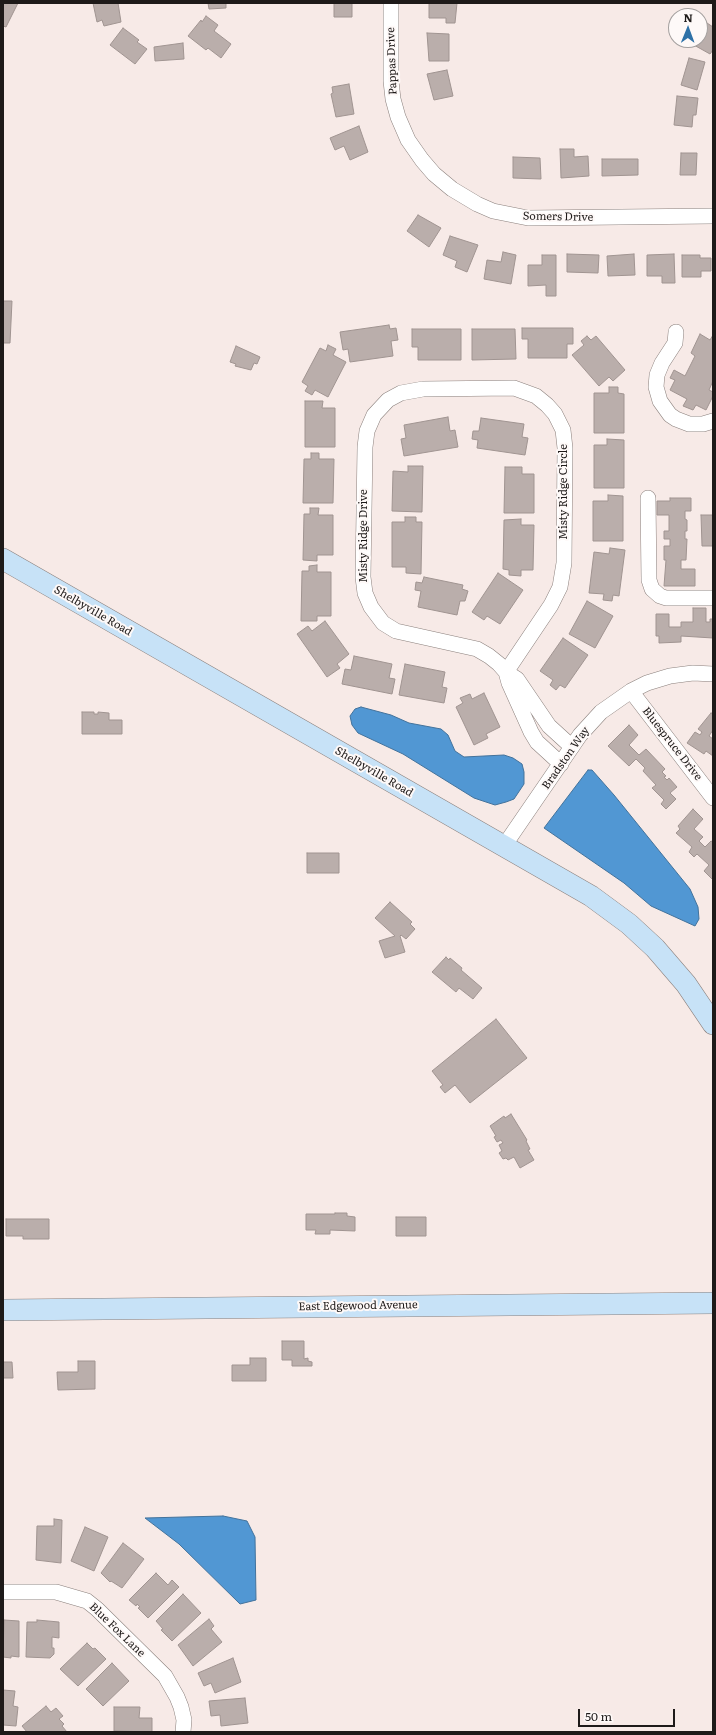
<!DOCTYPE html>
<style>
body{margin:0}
#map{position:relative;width:716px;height:1735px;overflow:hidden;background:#f7eae7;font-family:Literata,serif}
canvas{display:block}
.frame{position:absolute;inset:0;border:4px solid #1e1a19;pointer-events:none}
.north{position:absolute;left:668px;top:8px;width:40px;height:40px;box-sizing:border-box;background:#fef9f8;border:1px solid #a4a09f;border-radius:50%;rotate:1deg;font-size:11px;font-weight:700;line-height:16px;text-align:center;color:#1e1a19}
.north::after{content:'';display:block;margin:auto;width:14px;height:18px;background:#2e71a7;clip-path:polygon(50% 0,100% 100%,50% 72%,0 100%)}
.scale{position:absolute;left:578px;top:1709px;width:97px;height:18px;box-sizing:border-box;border:2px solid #1e1a19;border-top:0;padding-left:5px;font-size:12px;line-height:14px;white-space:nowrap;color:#1e1a19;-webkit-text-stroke:3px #fef9f8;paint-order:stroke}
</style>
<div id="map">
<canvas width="716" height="1735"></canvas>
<div class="frame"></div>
<div class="north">N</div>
<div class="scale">50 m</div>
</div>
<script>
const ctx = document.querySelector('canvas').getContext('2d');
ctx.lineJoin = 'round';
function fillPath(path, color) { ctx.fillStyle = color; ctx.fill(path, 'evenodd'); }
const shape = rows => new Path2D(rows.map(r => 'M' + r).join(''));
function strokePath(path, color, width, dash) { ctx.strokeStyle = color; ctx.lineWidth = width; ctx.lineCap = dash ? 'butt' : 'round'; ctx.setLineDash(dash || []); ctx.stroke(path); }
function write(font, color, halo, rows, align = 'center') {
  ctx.font = font + ' Literata,serif'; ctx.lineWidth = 4; ctx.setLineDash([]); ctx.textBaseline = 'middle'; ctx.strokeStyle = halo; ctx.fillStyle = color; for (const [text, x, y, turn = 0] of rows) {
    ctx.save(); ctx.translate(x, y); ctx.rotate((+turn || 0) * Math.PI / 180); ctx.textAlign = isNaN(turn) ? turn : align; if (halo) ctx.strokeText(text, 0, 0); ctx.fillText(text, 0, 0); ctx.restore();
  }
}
const water = shape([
 [361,707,391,715,409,723,441,729,448,735,455,751,464,757,504,755,513,758,522,764,524,772,524,784,514,799,506,802,495,805,474,798,403,754,358,733,352,725,350,716,355,709,361,707],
 [588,770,592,770,614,795,690,889,698,907,699,919,695,926,651,906,624,883,544,828,588,770],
 [223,1516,247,1521,255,1537,256,1600,240,1604,179,1544,145,1518,223,1516]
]);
fillPath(water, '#5197d3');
strokePath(water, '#42729b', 1);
const building = shape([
 [3,3,18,3,6,27,3,26,3,3],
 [93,3,118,3,121,22,104,26,102,20,97,22,93,3],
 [208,3,226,3,226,8,209,9,208,3],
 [334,3,352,3,352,17,334,17,334,3],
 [429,3,457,3,455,23,446,23,446,18,429,18,429,3],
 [206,16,218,25,214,31,231,44,221,58,208,48,206,50,188,36,201,20,202,22,206,16],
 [704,21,713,27,713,50,710,54,685,40,700,40,700,28,704,21],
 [123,28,139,40,137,42,147,49,135,64,110,45,123,28],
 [427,33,449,34,449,61,429,61,427,33],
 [183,43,184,59,155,61,154,47,183,43],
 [689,58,705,62,697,90,681,85,689,58],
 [447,70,453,96,434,100,427,74,447,70],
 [349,84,354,114,336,117,331,94,333,93,332,87,349,84],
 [677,96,698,98,696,115,693,115,692,127,674,125,677,96],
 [359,126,368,152,350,160,344,146,335,150,330,138,359,126],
 [560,149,574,149,574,157,588,156,589,176,561,178,560,149],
 [681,153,697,153,696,175,680,175,681,153],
 [513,157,540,158,541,179,513,178,513,157],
 [602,159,638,159,638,175,602,176,602,159],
 [418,215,441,228,429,247,407,231,418,215],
 [450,236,478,245,467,272,455,267,457,261,443,255,450,236],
 [503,252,516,255,511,284,484,279,487,260,501,262,503,252],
 [567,254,599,255,598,273,567,272,567,254],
 [634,254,635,275,608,276,607,256,634,254],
 [674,254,675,283,662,283,662,276,647,276,647,255,674,254],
 [542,255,556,255,556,296,546,296,546,285,528,286,528,265,542,265,542,255],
 [682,255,700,255,700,258,711,258,711,271,701,271,701,277,682,277,682,255],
 [3,301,12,301,10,343,3,343,3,301],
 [389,325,390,329,396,328,398,340,391,341,393,356,350,362,348,349,343,350,340,332,389,325],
 [522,328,573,328,573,344,567,344,567,358,528,358,528,339,522,339,522,328],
 [412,329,461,329,461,360,418,360,418,347,412,347,412,329],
 [472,329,515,329,516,359,472,360,472,329],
 [700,334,710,340,713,335,713,381,709,390,713,392,713,396,706,410,696,405,693,410,683,406,687,399,670,390,675,380,670,378,674,370,685,376,695,356,691,353,700,334],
 [587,336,591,340,596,336,625,370,613,381,609,377,599,386,572,355,584,345,581,341,587,336],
 [328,345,336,349,333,355,346,362,328,397,315,390,312,395,305,391,308,386,302,382,320,348,326,351,328,345],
 [236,346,260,357,257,364,254,363,251,370,235,366,236,364,230,362,236,346],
 [609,387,618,387,618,393,624,394,624,433,594,433,594,393,609,393,609,387],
 [305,401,323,401,322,408,335,408,335,447,305,447,305,401],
 [448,417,450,431,455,430,458,447,404,456,401,439,406,438,404,425,448,417],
 [481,418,524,424,522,437,528,438,525,455,477,448,478,440,472,439,473,431,479,431,481,418],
 [607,439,624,440,624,488,594,488,594,445,607,445,607,439],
 [311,453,319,453,319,459,334,459,333,503,303,503,304,459,311,459,311,453],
 [408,466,423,466,422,512,392,511,393,471,408,472,408,466],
 [505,467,522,467,522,474,534,474,534,513,504,513,505,467],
 [608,495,623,496,623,541,593,541,593,501,608,501,608,495],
 [670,498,691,498,691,511,685,511,685,519,687,520,687,531,685,531,685,539,687,539,686,560,681,560,681,569,695,569,695,586,664,586,666,560,664,560,664,546,670,546,670,539,664,539,664,531,669,531,669,515,657,515,657,501,670,501,670,498],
 [310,508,319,508,318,515,333,515,333,555,317,555,317,561,303,560,304,514,310,514,310,508],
 [701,515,713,515,713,546,702,546,701,515],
 [405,517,416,517,416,522,422,522,421,574,406,573,406,567,392,567,392,522,405,522,405,517],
 [521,519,521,525,534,525,533,570,521,570,521,576,509,575,509,570,503,569,504,520,521,519],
 [610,548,625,550,619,596,613,595,612,601,603,600,604,594,589,593,594,552,609,554,610,548],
 [317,565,317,572,331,572,331,616,317,616,317,621,301,621,302,571,309,571,309,566,317,565],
 [498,573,523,590,500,624,487,616,484,620,472,612,498,573],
 [424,577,463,585,462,589,468,591,465,601,460,601,457,615,418,607,421,591,415,590,416,582,422,583,424,577],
 [587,601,613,616,595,648,569,634,587,601],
 [693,608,706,608,706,622,710,622,710,619,713,619,713,638,681,636,681,642,659,643,659,636,656,636,656,614,669,614,669,627,681,627,681,622,693,622,693,608],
 [325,621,349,654,337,664,340,668,327,677,297,634,308,626,312,631,325,621],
 [563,638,588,655,565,688,560,685,556,690,550,685,553,680,540,671,563,638],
 [354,656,392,664,389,678,395,679,392,694,342,684,345,669,351,670,354,656],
 [405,664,445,672,442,687,447,688,444,703,399,695,405,664],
 [484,693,500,727,486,734,488,738,474,745,456,707,463,703,460,698,470,694,472,699,484,693],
 [82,712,94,712,94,714,98,714,98,712,109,713,109,720,122,720,122,734,82,734,82,712],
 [711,713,713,714,713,730,709,736,713,739,713,756,706,751,704,754,687,743,695,732,700,735,702,732,698,729,711,713],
 [629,725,638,735,629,745,639,755,646,749,665,769,662,772,666,776,664,777,667,780,669,778,677,787,670,793,676,799,666,809,661,804,664,800,652,788,656,785,643,771,645,768,636,759,629,766,608,746,629,725],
 [693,809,703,819,694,829,703,837,699,841,705,847,711,841,713,842,713,880,704,871,709,865,697,854,694,857,689,852,692,847,676,833,680,829,678,826,693,809],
 [307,853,339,853,339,873,307,873,307,853],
 [390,902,412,922,410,924,415,929,406,939,401,935,400,936,405,952,385,958,379,941,395,936,375,918,390,902],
 [446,957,449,960,450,958,462,968,461,970,482,988,473,999,459,988,456,992,432,972,446,957],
 [496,1019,527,1058,470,1103,455,1085,445,1093,440,1087,443,1085,432,1071,496,1019],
 [511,1114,527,1140,526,1141,530,1149,528,1150,534,1160,520,1168,514,1157,508,1160,506,1158,503,1159,499,1153,502,1151,499,1145,503,1143,501,1140,497,1142,494,1137,496,1136,490,1126,504,1116,505,1118,511,1114],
 [335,1213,347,1213,347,1216,355,1217,355,1231,330,1230,330,1234,315,1234,316,1230,306,1230,306,1214,335,1214,335,1213],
 [396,1217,426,1217,426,1236,396,1236,396,1217],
 [6,1219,49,1219,49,1239,23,1239,23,1236,6,1236,6,1219],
 [282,1341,304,1341,304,1359,308,1358,308,1361,312,1362,312,1366,292,1366,292,1360,282,1360,282,1341],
 [250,1358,266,1358,266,1381,232,1381,232,1365,250,1365,250,1358],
 [78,1361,95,1361,95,1389,58,1390,57,1372,78,1372,78,1361],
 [3,1362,12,1362,13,1378,3,1378,3,1362],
 [54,1519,62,1520,61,1563,36,1560,37,1526,54,1526,54,1519],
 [85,1527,108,1537,94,1571,71,1561,85,1527],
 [123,1543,144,1559,122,1588,111,1581,110,1582,101,1573,123,1543],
 [156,1573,168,1585,172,1580,179,1587,148,1618,138,1608,140,1607,137,1604,136,1606,129,1600,156,1573],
 [183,1594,201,1613,172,1641,161,1630,163,1629,156,1621,183,1594],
 [209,1619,214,1626,211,1629,222,1642,193,1666,178,1645,209,1619],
 [4,1620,19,1621,19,1657,11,1656,11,1658,3,1657,4,1620],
 [37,1620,59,1622,59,1638,52,1637,52,1648,54,1648,54,1654,50,1658,26,1657,27,1622,37,1622,37,1620],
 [87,1643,93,1649,95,1648,106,1659,78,1686,60,1669,87,1643],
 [233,1658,241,1682,215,1693,211,1683,204,1686,198,1673,233,1658],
 [112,1663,129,1681,103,1706,86,1689,112,1663],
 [3,1690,15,1691,13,1706,18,1707,16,1726,3,1725,3,1690],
 [245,1698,248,1723,221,1726,220,1715,211,1716,209,1701,245,1698],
 [46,1706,51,1712,56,1708,63,1716,59,1719,64,1724,62,1726,67,1732,27,1732,22,1726,46,1706],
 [114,1707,140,1707,139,1718,152,1718,152,1732,114,1731,114,1707]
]);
fillPath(building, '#baaeab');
strokePath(building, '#a09491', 1);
const street = shape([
 [391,3,391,81,393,99,398,117,408,140,422,160,434,174,452,189,477,204,493,211,528,218,713,216],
 [676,332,675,343,662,363,657,375,656,387,660,401,670,415,676,419,689,424,703,424,713,421],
 [514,388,536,396,547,405,555,414,563,430,565,448,564,563,560,587,551,605,506,672,499,664,489,656,477,649,396,631,383,623,371,607,365,593,363,577,365,447,367,431,374,415,388,400,401,393,423,389,514,388],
 [648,498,649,580,652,589,660,596,666,598,713,598],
 [631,691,713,798],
 [561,764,537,742,531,732,509,683,506,672,517,679,549,726,572,747],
 [504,846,580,735,601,712,631,691,647,683,670,676,693,673,713,674],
 [3,1592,56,1592,87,1601,97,1609,165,1676,177,1697,181,1707,184,1720,183,1732]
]);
const secondary = shape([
 [3,559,591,896,629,924,655,948,686,984,713,1024],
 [3,1310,713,1303]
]);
strokePath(street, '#8b807d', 16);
strokePath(secondary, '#8b807d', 22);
strokePath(street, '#fff', 15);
strokePath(secondary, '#c7e2f7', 21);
write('11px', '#1e1a19', '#fef9f8', [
 ["Pappas Drive",392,61,-92],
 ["Somers Drive",558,217,1],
 ["Misty Ridge Circle",564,492,-90],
 ["Misty Ridge Drive",364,536,-90],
 ["Shelbyville Road",93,611,30],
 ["Bluespruce Drive",672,744,52],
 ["Bradston Way",566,758,-55],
 ["Shelbyville Road",374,772,30],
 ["East Edgewood Avenue",358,1306,-1],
 ["Blue Fox Lane",117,1630,44]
]);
</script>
